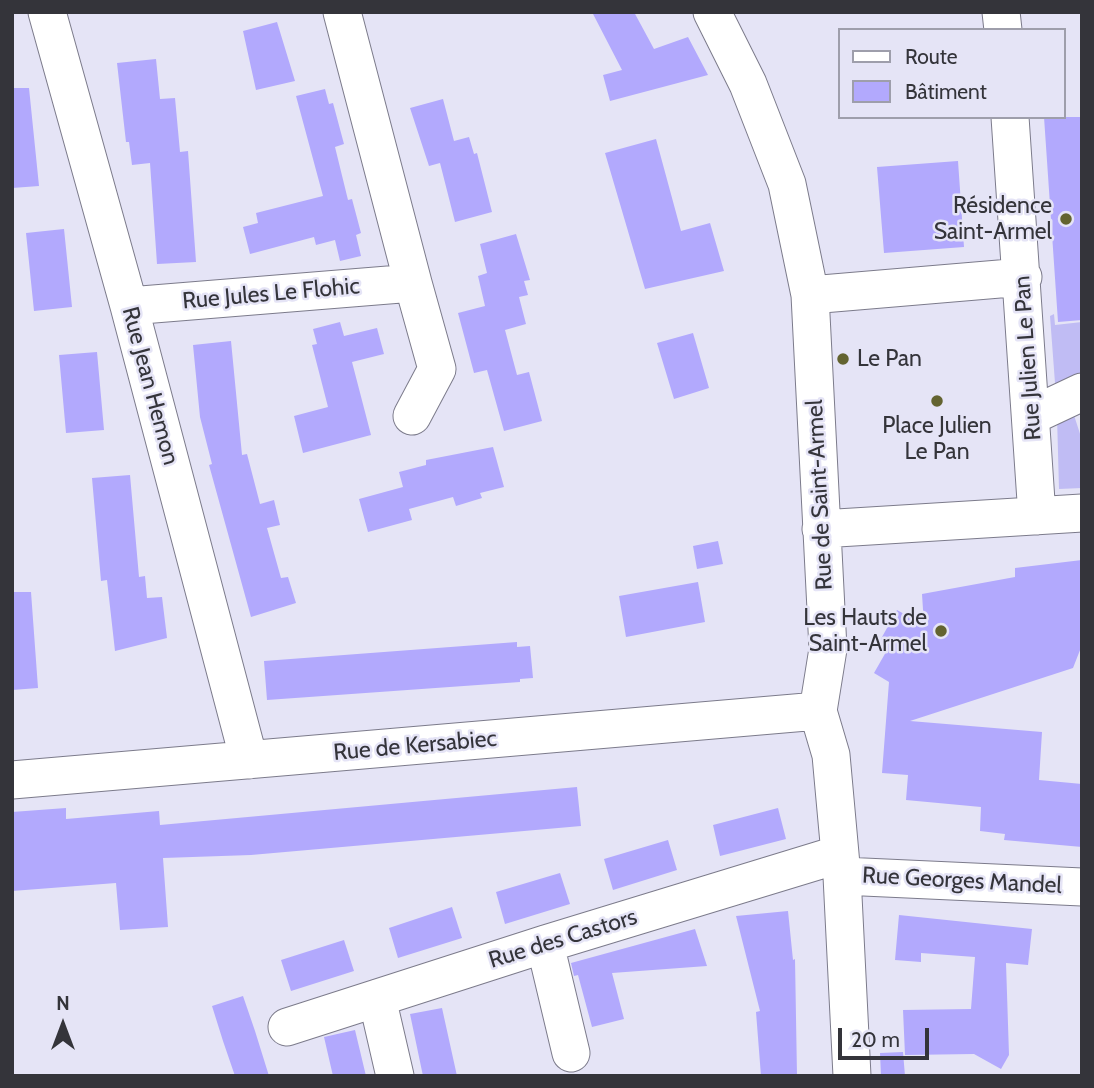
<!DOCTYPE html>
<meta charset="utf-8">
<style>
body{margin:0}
#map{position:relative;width:1094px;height:1088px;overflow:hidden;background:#e5e4f6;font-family:Cabin,sans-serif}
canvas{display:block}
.frame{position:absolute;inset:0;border:14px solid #34343a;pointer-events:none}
.legend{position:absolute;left:838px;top:28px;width:228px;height:91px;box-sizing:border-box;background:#e5e4f6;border:2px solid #9e9eab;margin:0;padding:9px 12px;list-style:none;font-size:21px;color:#34343a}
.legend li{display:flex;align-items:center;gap:14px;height:35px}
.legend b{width:35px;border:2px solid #9e9eab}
.north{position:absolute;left:28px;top:990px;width:70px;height:70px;-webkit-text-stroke:5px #e5e4f6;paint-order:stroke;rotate:0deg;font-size:19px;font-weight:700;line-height:28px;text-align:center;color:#34343a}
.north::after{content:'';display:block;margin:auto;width:24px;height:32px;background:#34343a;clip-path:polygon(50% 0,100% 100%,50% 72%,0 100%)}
.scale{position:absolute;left:838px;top:1028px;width:91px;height:32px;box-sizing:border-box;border:4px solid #34343a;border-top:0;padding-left:9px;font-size:21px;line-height:24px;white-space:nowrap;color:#34343a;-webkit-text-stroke:5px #e5e4f6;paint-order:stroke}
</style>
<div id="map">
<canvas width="1094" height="1088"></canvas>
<div class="frame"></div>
<ul class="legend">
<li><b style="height:9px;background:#fff"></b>Route</li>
<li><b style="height:19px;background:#b2a9fd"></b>Bâtiment</li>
</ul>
<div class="north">N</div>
<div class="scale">20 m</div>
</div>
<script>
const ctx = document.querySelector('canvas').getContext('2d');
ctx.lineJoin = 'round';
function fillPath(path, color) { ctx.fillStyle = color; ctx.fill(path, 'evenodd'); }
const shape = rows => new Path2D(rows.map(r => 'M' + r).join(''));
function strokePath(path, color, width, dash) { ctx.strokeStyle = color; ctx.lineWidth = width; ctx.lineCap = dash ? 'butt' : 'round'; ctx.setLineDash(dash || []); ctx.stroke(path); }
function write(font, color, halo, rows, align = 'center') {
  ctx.font = font + ' Cabin,sans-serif'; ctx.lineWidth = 5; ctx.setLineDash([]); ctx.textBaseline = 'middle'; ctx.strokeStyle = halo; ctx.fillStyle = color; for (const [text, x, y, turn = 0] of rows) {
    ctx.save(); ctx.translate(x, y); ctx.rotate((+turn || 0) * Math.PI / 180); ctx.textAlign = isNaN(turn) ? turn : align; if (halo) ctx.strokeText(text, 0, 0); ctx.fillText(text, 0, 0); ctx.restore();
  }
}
fillPath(shape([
 [1054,314,1055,325,1082,322,1082,383,1068,389,1055,383,1050,316],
 [1072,409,1082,440,1082,488,1059,489,1057,416]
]), '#c0bcf4');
fillPath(shape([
 [592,12,634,12,654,49,688,37,708,75,610,101,603,75,622,70],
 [277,22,295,81,256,90,243,31],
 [156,59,160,99,175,98,180,152,188,151,196,262,157,264,150,163,132,165,129,142,126,142,117,63],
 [12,88,29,88,39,186,12,188],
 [325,89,329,104,333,103,344,144,335,147,348,200,352,199,361,233,356,235,361,256,340,261,335,240,316,245,314,237,250,254,243,227,258,223,256,213,323,196,296,96],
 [443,99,454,141,469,137,474,154,477,153,492,212,455,222,440,163,429,166,410,108],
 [1044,117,1082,117,1082,320,1058,322],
 [656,139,681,231,710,223,724,271,645,289,605,153],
 [958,161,964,247,884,253,877,167],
 [64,229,72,307,34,311,26,233],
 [516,234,530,280,524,281,528,295,519,297,526,324,505,330,517,375,529,372,542,421,504,431,487,370,474,373,458,313,485,306,478,276,487,273,480,244],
 [340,322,344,336,377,328,384,354,352,362,371,435,303,453,294,416,328,407,312,345,317,344,313,329],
 [693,333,709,388,674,399,657,343],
 [231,341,242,455,247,454,260,504,274,500,280,525,267,528,281,578,288,577,296,603,251,617,209,465,212,464,200,417,193,345],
 [97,352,104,430,66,433,59,355],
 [493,447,504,487,480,493,482,498,456,506,453,497,409,509,412,520,368,532,359,499,403,487,399,472,426,465,426,460],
 [130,475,139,577,145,576,147,598,162,597,167,638,115,651,107,580,101,581,92,478],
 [718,541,723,564,697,569,693,546],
 [1082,560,1082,645,1073,668,910,721,1042,732,1039,780,1082,784,1082,847,1004,840,1005,834,980,831,981,807,906,800,908,775,882,773,889,682,874,673,886,652,877,646,897,610,924,625,922,594,1015,577,1015,568],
 [698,582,705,622,626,637,619,596],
 [12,592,31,592,38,688,12,690],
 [517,642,517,647,530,646,533,678,520,679,520,682,267,700,264,661],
 [577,787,581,826,251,855,163,858,168,927,120,930,116,883,12,891,12,812,66,808,66,819,159,811,160,825],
 [778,808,786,839,720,856,713,825],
 [668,840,677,870,613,890,604,859],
 [560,873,570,904,505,924,496,892],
 [452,907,462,938,398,958,389,928],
 [788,911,793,960,795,959,797,1076,761,1076,756,1012,760,1011,736,916],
 [899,915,1032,929,1028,965,1006,963,1009,1055,1001,1069,974,1054,905,1055,903,1010,971,1009,975,957,921,953,921,962,895,960],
 [695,929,707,966,612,973,624,1019,592,1027,578,975,574,976,571,963],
 [344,940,354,971,291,991,281,960],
 [243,996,255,1031,269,1076,235,1076,223,1041,212,1006],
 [442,1008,457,1076,423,1076,410,1014],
 [355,1030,366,1076,333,1076,324,1037],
 [903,1052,905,1076,881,1076,880,1053]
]), '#b2a9fd');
const minor = shape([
 [47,12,129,306,249,760],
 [712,12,748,84,787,184,810,295,828,649,818,711,831,755,842,876,852,1076],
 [1001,12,1003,30],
 [1010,117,1037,516],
 [810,295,1023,277],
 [129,306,413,283,342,12],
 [412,416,437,369,413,283],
 [1031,416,1082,392],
 [821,529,1082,513],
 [12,780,818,711],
 [842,876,1082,887],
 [545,944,571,1053],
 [377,998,395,1076],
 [287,1027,545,944,840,854]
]);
strokePath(minor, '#7c7b8b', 39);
strokePath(minor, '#fff', 37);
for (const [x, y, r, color] of [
 [1066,219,7,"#636330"],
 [843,359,7,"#636330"],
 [937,401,7,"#636330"],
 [941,631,7,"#636330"]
]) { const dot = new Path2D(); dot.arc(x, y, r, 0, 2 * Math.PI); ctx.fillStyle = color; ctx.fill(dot); strokePath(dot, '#e5e4f6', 2.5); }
write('23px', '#34343a', '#e5e4f6', [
 ["Résidence",1052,206],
 ["Saint-Armel",1052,232],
 ["Le Pan",857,359,"left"],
 ["Place Julien",937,426,"center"],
 ["Le Pan",937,452,"center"],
 ["Les Hauts de",927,618],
 ["Saint-Armel",927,644]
], 'right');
write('23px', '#34343a', '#e5e4f6', [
 ["Rue Jules Le Flohic",271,294,-5],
 ["Rue Julien Le Pan",1028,358,-94],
 ["Rue Jean Hemon",150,386,75],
 ["Rue de Saint-Armel",820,495,-93],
 ["Rue de Kersabiec",415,746,-5],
 ["Rue Georges Mandel",962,881,3],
 ["Rue des Castors",563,939,-17]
]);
</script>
